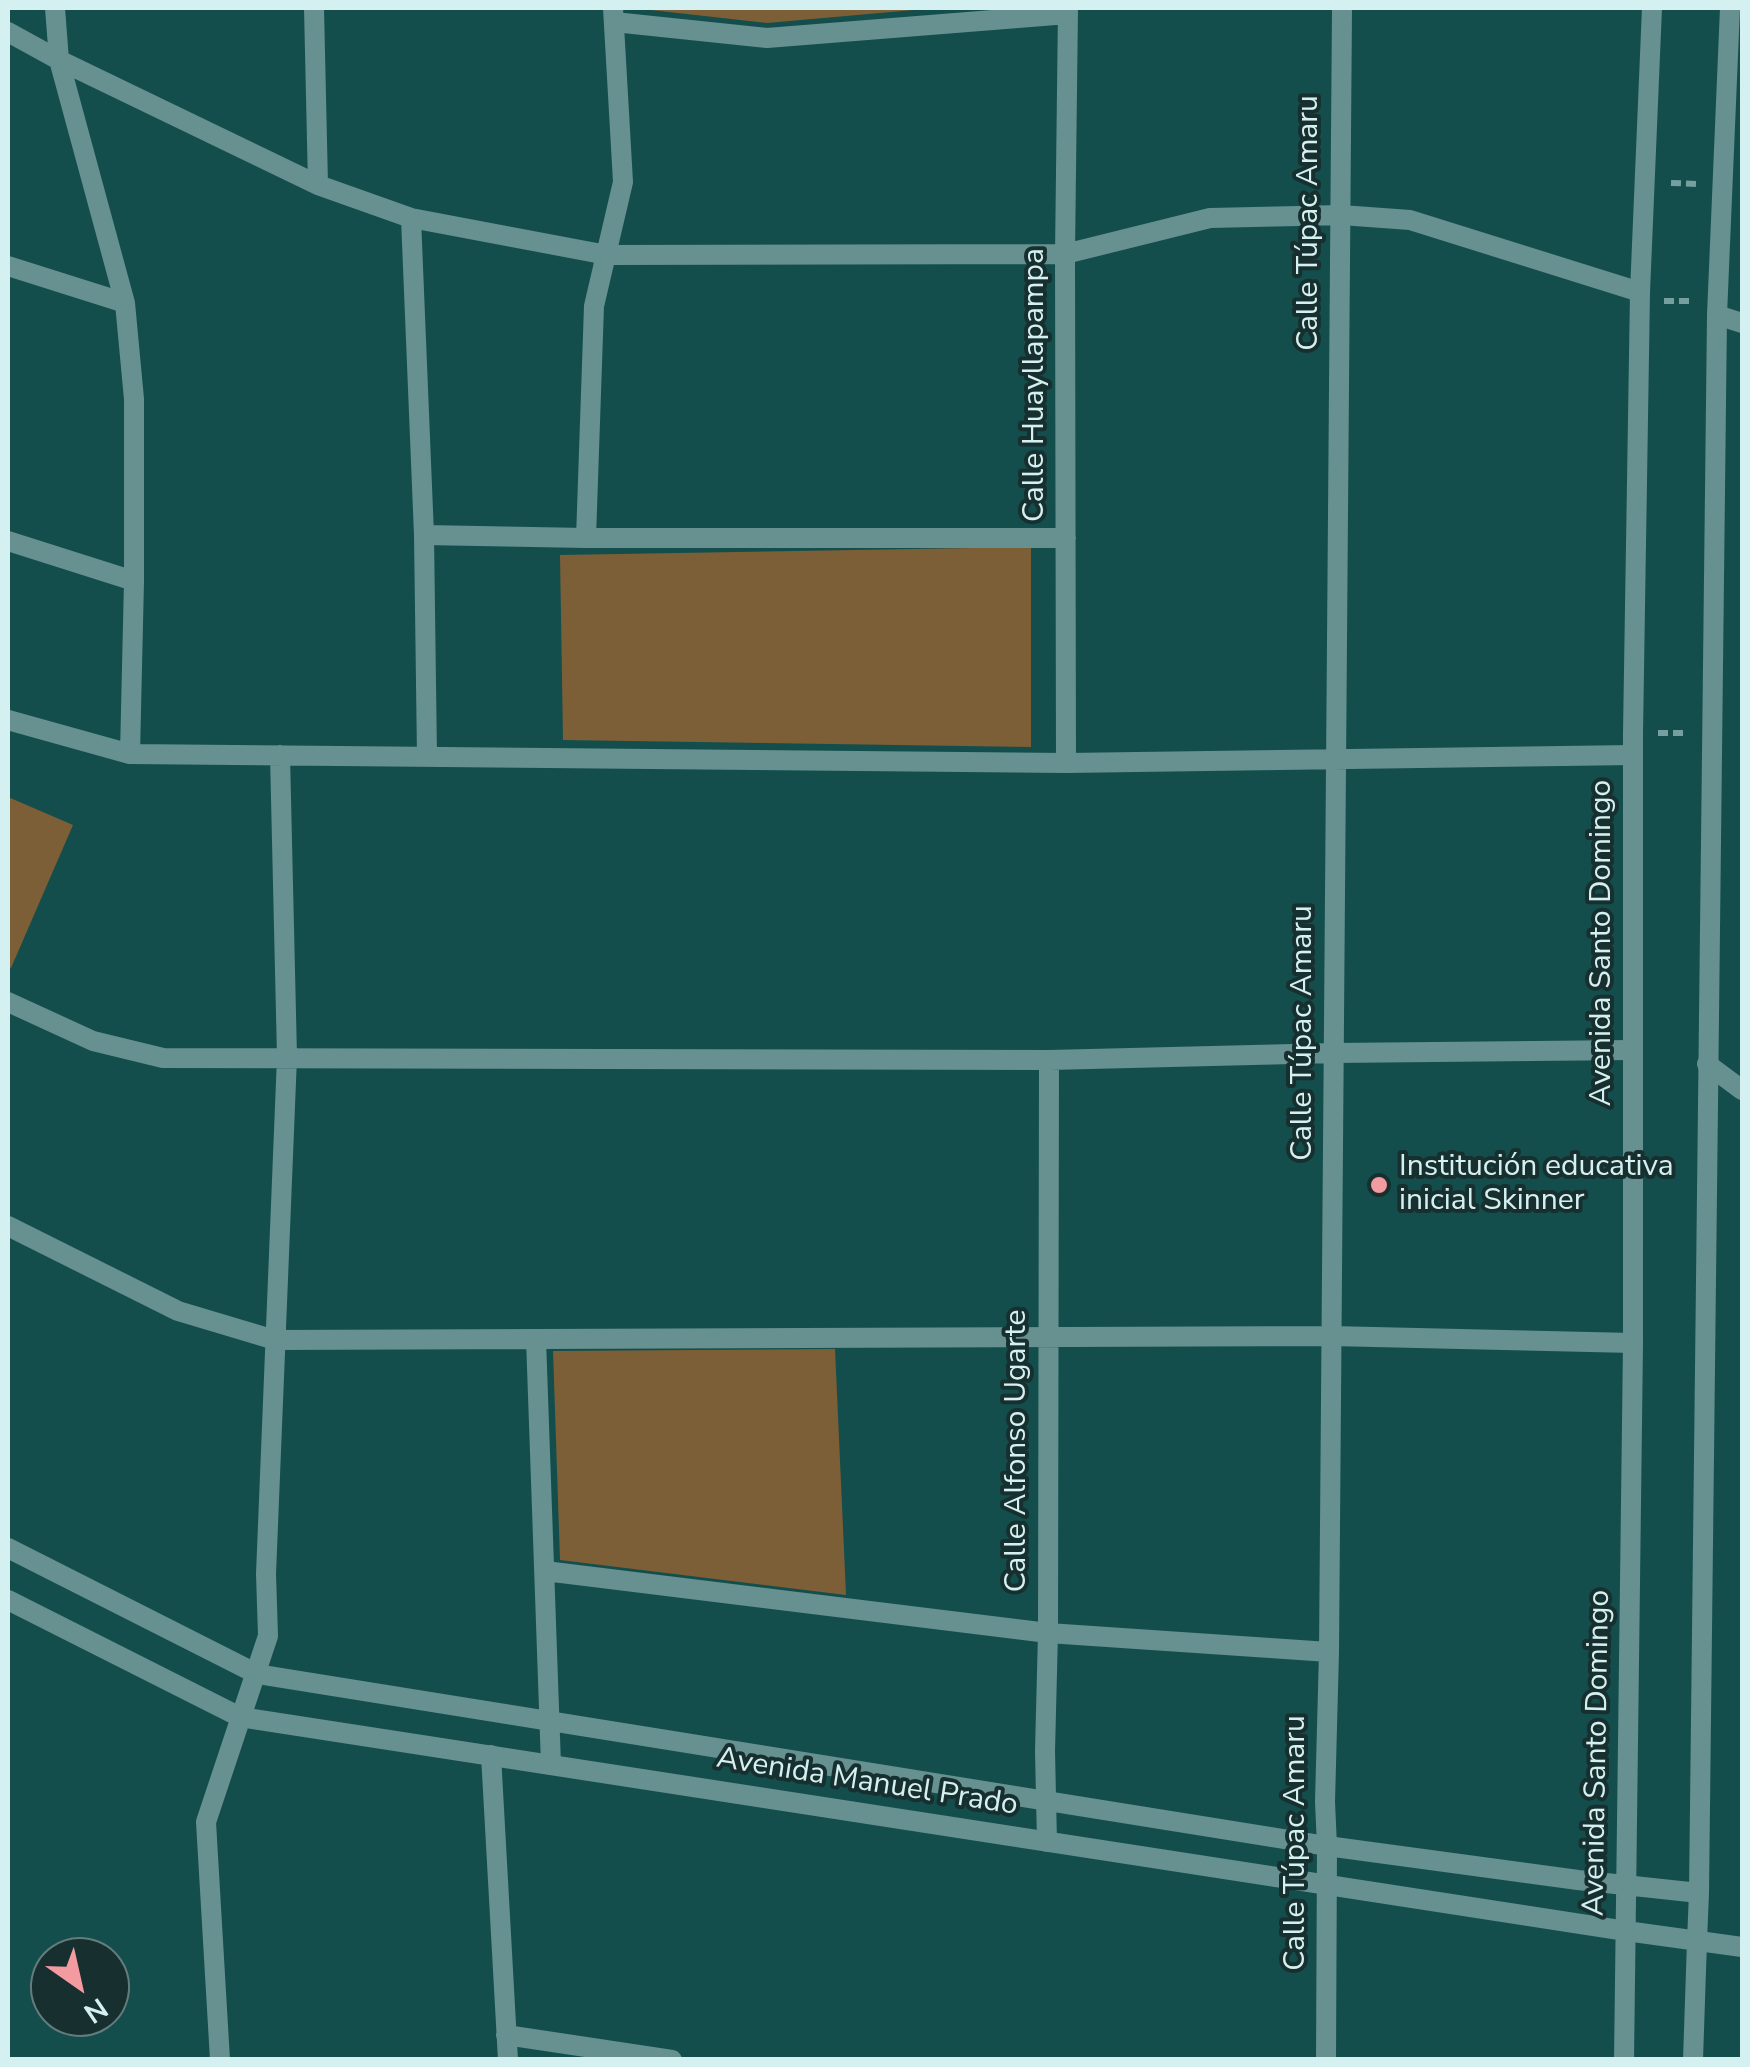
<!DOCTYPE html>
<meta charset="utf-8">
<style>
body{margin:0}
#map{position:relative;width:1750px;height:2067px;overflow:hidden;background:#134e4d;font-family:"Nunito Sans",sans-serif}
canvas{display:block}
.frame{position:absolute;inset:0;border:10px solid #d5f0f0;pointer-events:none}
.north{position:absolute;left:30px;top:1937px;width:100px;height:100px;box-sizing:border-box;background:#182f2f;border:2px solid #647c7c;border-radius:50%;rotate:146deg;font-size:28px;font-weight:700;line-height:40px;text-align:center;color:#d5f0f0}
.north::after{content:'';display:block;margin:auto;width:35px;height:45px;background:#f49aa1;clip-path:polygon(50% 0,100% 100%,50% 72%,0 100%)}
</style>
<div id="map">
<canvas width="1750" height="2067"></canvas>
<div class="frame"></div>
<div class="north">N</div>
</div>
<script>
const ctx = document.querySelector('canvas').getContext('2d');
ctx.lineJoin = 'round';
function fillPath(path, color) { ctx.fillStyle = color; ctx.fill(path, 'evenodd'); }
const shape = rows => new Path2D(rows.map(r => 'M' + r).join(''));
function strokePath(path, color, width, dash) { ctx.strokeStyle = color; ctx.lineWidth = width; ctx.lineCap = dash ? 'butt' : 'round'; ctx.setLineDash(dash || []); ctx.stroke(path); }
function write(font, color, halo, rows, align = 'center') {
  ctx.font = font + ' "Nunito Sans",sans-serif'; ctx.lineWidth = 8; ctx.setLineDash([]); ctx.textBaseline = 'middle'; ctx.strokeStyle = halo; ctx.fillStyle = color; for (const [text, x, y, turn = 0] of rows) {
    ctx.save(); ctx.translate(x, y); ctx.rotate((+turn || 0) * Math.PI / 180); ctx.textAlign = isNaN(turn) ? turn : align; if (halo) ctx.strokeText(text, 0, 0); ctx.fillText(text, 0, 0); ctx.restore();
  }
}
fillPath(shape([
 [633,8,936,8,767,23],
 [1031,547,1031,747,563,740,560,555],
 [8,797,73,825,11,968,8,966],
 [835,1349,846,1595,560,1560,553,1351]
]), '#7c5f36');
strokePath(shape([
 [1671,183,1698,184],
 [1664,301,1692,301],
 [1658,733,1685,733]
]), '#75a09f', 6, [10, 5]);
strokePath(shape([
 [55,8,59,60,125,303,134,399,134,581,130,754],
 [314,8,318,185],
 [614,22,767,38,1068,14],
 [8,32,59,60,318,185,411,218,607,255,1065,254,1210,218,1341,215,1410,220,1640,292],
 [411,218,424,535,427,757],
 [8,266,125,303],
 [1717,315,1742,323],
 [424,535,586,538,1066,538],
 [586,538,594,306,623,182,613,8],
 [8,541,134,581],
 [8,720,130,754,1066,763,1633,755],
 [1066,763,1065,254,1068,8],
 [8,1002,93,1041,163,1058,1049,1060,1334,1053,1633,1050],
 [1707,1064,1742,1090],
 [8,1226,178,1311,275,1340,1331,1336,1633,1343],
 [536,1339,551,1765],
 [545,1571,1048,1633,1329,1652],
 [491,1755,508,2060],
 [1047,1842,1045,1751,1048,1633,1049,1060],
 [1626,1931,1742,1947],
 [506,2035,672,2060],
 [220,2060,206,1822,268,1636,266,1574,287,1057,280,755],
 [1326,2060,1327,1846,1325,1802,1329,1652,1342,8],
 [1693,2060,1697,1941]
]), '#669190', 20);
strokePath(shape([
 [8,1548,257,1674,1327,1846,1578,1880,1699,1893],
 [8,1600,240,1717,1626,1931],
 [1697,1941,1699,1893,1717,315,1730,8],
 [1624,2060,1633,1343,1633,733,1640,292,1652,8]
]), '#669190', 20);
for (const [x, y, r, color] of [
 [1379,1185,10,"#f49aa1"]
]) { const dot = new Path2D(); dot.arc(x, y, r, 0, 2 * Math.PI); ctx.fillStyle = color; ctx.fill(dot); strokePath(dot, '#182f2f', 4); }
write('30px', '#d5f0f0', '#182f2f', [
 ["Calle Túpac Amaru",1310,223,-90],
 ["Calle Huayllapampa",1036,385,-90],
 ["Avenida Santo Domingo",1603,943,-90],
 ["Calle Túpac Amaru",1304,1033,-90],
 ["Calle Alfonso Ugarte",1018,1451,-90],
 ["Avenida Santo Domingo",1598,1753,-89],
 ["Avenida Manuel Prado",867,1783,9],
 ["Calle Túpac Amaru",1297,1843,-90]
]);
write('30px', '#d5f0f0', '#182f2f', [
 ["Institución educativa",1399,1168],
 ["inicial Skinner",1399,1202]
], 'left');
</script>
